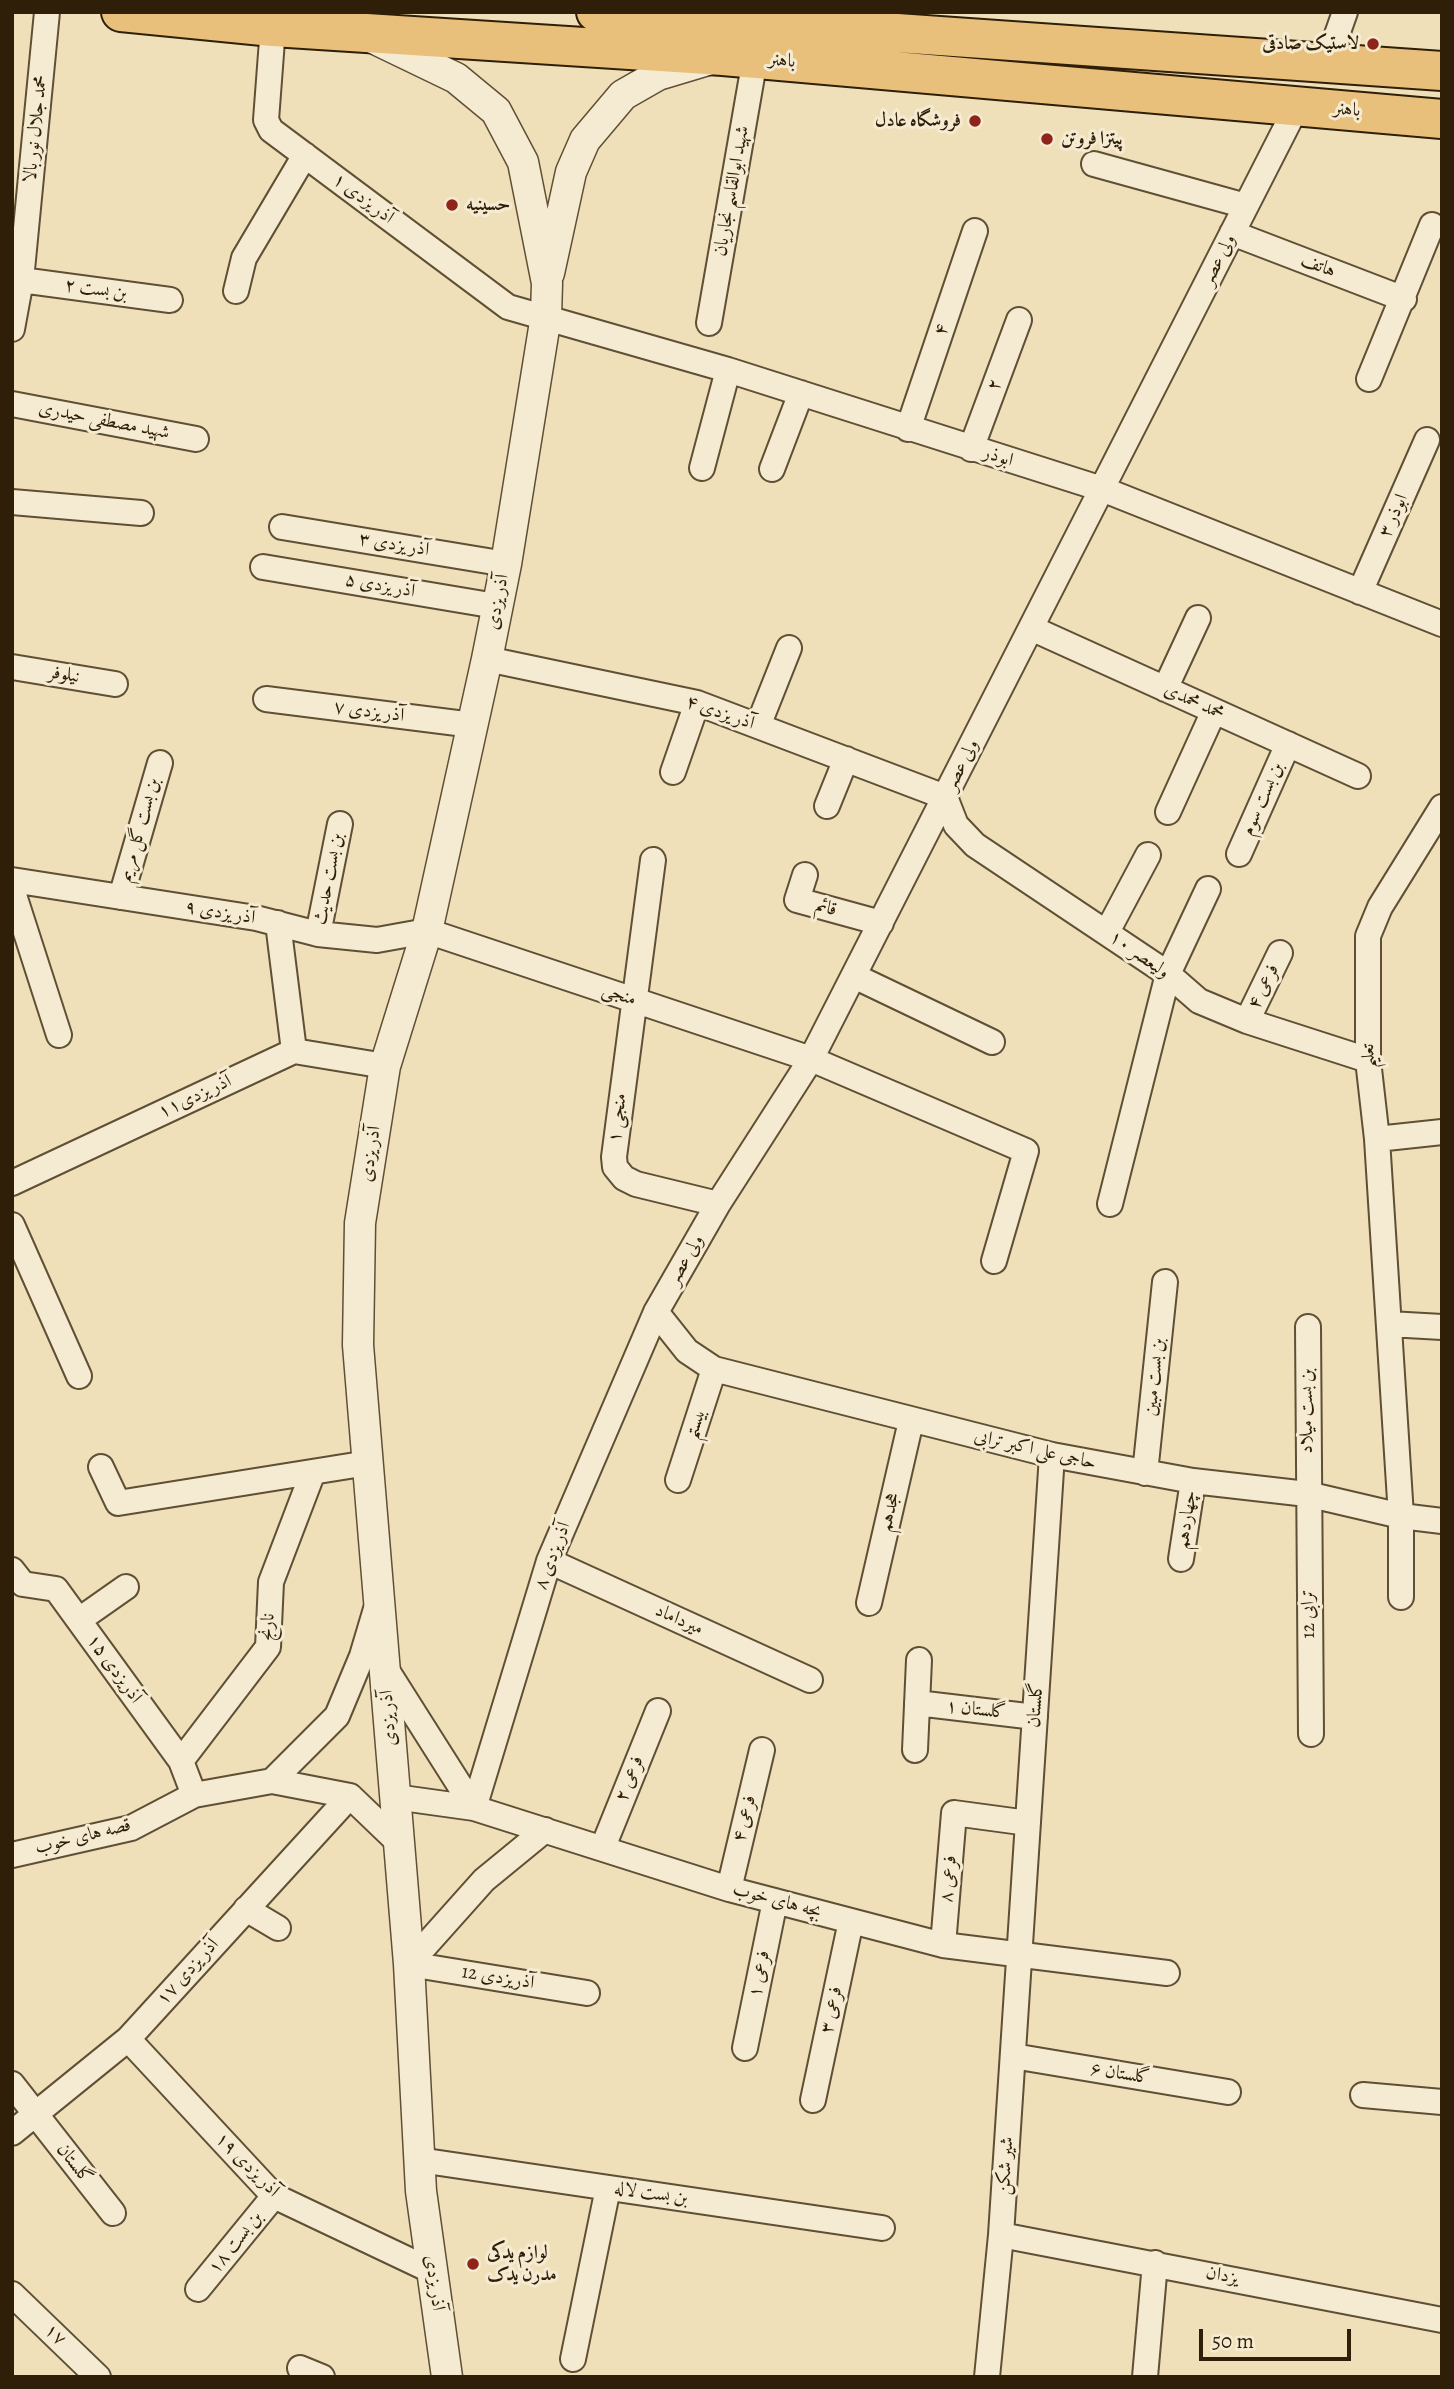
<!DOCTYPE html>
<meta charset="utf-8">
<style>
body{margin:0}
#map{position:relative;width:1454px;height:2389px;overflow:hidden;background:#efe0b9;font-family:Alegreya,serif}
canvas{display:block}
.frame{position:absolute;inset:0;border:14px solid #2f1f08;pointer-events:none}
.scale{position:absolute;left:1199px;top:2329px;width:152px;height:32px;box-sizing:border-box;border:4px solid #2f1f08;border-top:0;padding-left:9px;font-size:21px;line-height:24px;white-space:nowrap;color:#2f1f08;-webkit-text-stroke:5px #f5ebd2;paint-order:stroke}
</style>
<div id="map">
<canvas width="1454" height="2389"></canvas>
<div class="frame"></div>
<div class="scale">50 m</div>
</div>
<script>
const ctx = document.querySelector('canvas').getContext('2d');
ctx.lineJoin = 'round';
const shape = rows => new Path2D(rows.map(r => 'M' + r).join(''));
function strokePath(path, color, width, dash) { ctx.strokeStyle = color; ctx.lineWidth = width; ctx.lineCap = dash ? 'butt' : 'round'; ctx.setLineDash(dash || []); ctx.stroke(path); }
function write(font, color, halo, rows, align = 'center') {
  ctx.font = font + ' Alegreya,Amiri,serif'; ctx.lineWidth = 6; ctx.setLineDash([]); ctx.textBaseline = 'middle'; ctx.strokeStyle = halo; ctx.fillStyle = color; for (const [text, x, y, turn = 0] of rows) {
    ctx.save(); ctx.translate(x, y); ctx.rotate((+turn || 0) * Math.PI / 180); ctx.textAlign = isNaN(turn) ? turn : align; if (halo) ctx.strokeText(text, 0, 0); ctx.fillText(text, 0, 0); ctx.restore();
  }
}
const minor = shape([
 [273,27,266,120,271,130,508,307,728,370,1102,489,1442,624],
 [1327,63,1345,12],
 [1094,164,1246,206],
 [1232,233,1404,299],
 [21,280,170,300],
 [236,291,244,258,305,155],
 [709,323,755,59],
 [12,329,21,280,47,12],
 [1369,379,1432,225],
 [12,404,196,439],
 [908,429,975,231],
 [971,449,1019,320],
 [702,468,728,370],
 [772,469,801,393],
 [12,502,141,513],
 [282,527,506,564],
 [263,567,496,606],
 [1360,592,1427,440],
 [1031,628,1358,776],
 [487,659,697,703,945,797,956,825,975,845,1168,974,1199,1001,1247,1021,1368,1060],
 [12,667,115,684],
 [1165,689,1198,618],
 [266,699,473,725],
 [758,726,789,648],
 [673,772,697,703],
 [827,806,846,759],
 [1168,812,1214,711],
 [1239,854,1288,744],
 [653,860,614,1157,615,1167,624,1178,636,1184,718,1204],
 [805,875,797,900,881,923],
 [12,880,256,918,318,934,377,940,427,931,811,1059,1026,1151,994,1261],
 [12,889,59,1035],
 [121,897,160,763],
 [278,923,294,1051],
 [1107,932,1148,855],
 [318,934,340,824],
 [854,976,992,1042],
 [1247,1021,1280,953],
 [1377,1139,1442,1132],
 [12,1183,294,1051,385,1066],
 [1110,1204,1168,974,1208,889],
 [12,1225,79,1376],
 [656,1312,687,1351,714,1369,1052,1455,1193,1481,1307,1494,1401,1516,1442,1521],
 [1389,1324,1442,1327],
 [1308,1327,1311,1734],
 [101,1467,118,1503,368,1463],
 [1145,1473,1165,1282],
 [678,1480,714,1369],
 [1181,1559,1193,1481],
 [549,1561,810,1680],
 [12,1570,23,1584,56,1589,181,1761,194,1795],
 [1401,1597,1401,1516,1377,1139,1368,1060,1368,936,1380,907,1442,807],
 [869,1603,911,1421],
 [79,1620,126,1587],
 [386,1669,474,1808],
 [917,1703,1035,1717],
 [915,1750,919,1660],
 [181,1761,268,1647,271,1582,313,1472],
 [272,1781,337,1716,362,1656,376,1609],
 [395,1797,474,1808,729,1889,943,1945,1167,1973],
 [474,1808,549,1561,656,1312,718,1204,811,1059,1297,106],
 [603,1847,658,1711],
 [12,1855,131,1828,194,1795,272,1781,350,1796,398,1842],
 [729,1889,762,1750],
 [246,1909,278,1928],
 [943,1945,954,1813,1028,1823],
 [409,1964,484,1880,545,1830],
 [409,1964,587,1993],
 [128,2039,274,2196,432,2271],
 [745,2048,775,1901],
 [1013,2056,1228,2092],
 [12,2084,113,2213],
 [1363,2095,1442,2102],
 [813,2100,851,1921],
 [12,2133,128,2039,350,1796],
 [419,2160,882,2228],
 [1001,2235,1442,2320],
 [198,2289,274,2196],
 [12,2294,98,2377],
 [573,2359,608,2188],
 [300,2368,322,2377],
 [987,2377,1001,2235,1052,1455],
 [1145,2377,1155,2263]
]);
const tertiary = shape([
 [373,38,456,78,496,111,523,162,547,283,546,316,506,564,487,659,427,931,385,1066,360,1223,358,1345,409,1964,421,2191,447,2377],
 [549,273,571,172,585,140,623,95,658,75,708,60]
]);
const primary = shape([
 [121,12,273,27,723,56,1442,119],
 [596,12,1442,71]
]);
strokePath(minor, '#5f4f34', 28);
strokePath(tertiary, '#5f4f34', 33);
strokePath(primary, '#2f1f08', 42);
strokePath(minor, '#f5ebd2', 24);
strokePath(tertiary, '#f5ebd2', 30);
strokePath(primary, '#e8c07c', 38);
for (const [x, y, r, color] of [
 [1373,44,7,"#8f2418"],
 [975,121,7,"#8f2418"],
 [1047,139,7,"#8f2418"],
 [452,205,7,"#8f2418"],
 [473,2264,7,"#8f2418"]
]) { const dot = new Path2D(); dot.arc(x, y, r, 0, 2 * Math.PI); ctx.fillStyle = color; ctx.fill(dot); strokePath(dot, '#f5ebd2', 2.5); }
write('bold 19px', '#2f1f08', '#f5ebd2', [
 ["لاستیک صادقی",1359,44,"right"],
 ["فروشگاه عادل",961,121,"right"],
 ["پیتزا فروتن",1061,139],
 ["حسینیه",466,205],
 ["لوازم یدکی",487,2253],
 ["مدرن یدک",487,2275]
], 'left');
write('19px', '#2f1f08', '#f5ebd2', [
 ["باهنر",782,61,5],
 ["باهنر",1347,110,5],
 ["محمد جلال نور بالا",36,129,-84],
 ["شهید ابوالقاسم نجاریان",732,191,-80],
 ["آذر یزدی ۱",363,199,37],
 ["ولی عصر",1219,260,-63],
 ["هاتف",1318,266,21],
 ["بن بست ۲",96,290,8],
 ["۴",942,330,-71],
 ["۲",995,385,-70],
 ["شهید مصطفی حیدری",104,421,11],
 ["ابوذر",998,457,17],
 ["ابوذر ۳",1394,516,-66],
 ["آذر یزدی ۳",394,545,9],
 ["آذر یزدی ۵",380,586,10],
 ["آذر یزدی",498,602,-79],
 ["نیلوفر",64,675,9],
 ["محمد محمدی",1194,702,24],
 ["آذر یزدی ۷",369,712,7],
 ["۴ آذر یزدی",720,713,19],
 ["ولی عصر",962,765,-63],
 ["بن بست سوم",1263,799,-66],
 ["بن بست گل مریم",140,830,-74],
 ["بن بست حدیث",329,879,-79],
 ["قائم",826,908,16],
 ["آذر یزدی ۹",220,913,9],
 ["۱۰ ولیعصر",1139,955,35],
 ["فرعی ۴",1264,987,-64],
 ["منجی",619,995,19],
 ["تعلیم",1369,1056,-93],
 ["آذر یزدی۱۱",195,1097,-25],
 ["منجی ۱",618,1118,-83],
 ["آذر یزدی",371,1154,-81],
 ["ولی عصر",686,1260,-60],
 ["بن بست مبین",1155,1377,-84],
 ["بن بست میلاد",1307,1411,-90],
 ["بیستم",696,1424,-72],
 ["حاجی علی اکبر ترابی",1035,1450,13],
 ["هجدهم",890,1512,-77],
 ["چهاردهم",1187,1520,-82],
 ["۸ آذر یزدی",553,1556,-69],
 ["ترابی 12",1309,1614,-91],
 ["میرداماد",679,1620,24],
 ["نارنج",268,1627,-85],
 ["۱۵ آذریزدی",114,1669,54],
 ["گلستان",1036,1705,-86],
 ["گلستان ۱",976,1710,6],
 ["آذر یزدی",389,1718,-94],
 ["فرعی ۲",630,1779,-68],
 ["فرعی ۴",745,1819,-76],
 ["قصه های خوب",83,1837,-14],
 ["فرعی ۸",949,1879,-85],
 ["بچه های خوب",777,1901,15],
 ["آذر یزدی ۱۷",188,1972,-48],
 ["فرعی ۱",760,1974,-79],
 ["آذریزدی 12",498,1978,9],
 ["فرعی ۳",832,2010,-78],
 ["گلستان ۶",1120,2074,9],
 ["گلستان",74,2164,52],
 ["آذر یزدی ۱۹",247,2165,45],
 ["شیر شکن",1006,2166,-86],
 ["بن بست لاله",651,2194,8],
 ["بن بست ۱۸",236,2243,-51],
 ["یزدان",1222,2276,11],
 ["آذر یزدی",434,2283,82],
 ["۱۷",55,2335,44]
]);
</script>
